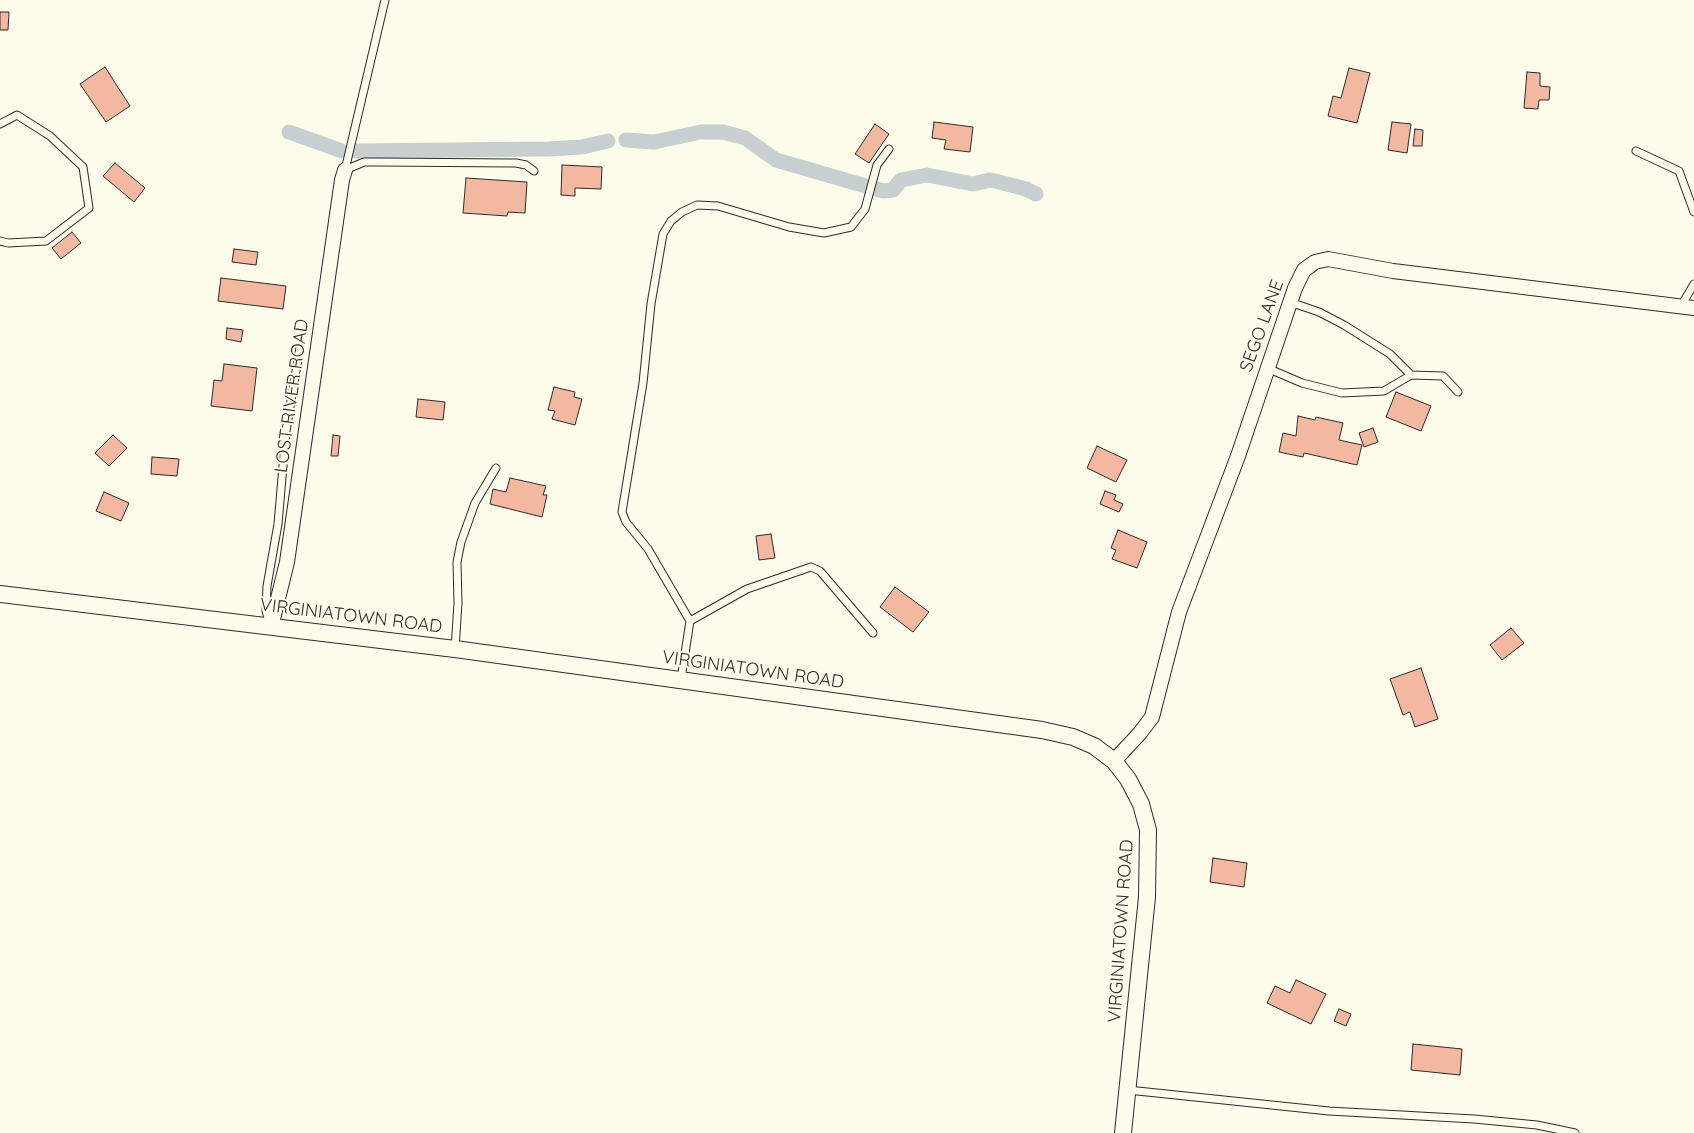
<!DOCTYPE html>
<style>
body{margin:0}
canvas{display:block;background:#fdfbea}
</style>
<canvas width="1694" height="1133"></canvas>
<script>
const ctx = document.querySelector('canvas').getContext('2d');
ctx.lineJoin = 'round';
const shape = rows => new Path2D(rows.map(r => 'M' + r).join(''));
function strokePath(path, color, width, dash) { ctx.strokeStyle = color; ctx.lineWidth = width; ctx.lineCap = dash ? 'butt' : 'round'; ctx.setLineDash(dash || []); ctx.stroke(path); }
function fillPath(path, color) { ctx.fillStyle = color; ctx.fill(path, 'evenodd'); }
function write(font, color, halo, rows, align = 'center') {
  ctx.font = font + ' Quicksand,sans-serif'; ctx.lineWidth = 4; ctx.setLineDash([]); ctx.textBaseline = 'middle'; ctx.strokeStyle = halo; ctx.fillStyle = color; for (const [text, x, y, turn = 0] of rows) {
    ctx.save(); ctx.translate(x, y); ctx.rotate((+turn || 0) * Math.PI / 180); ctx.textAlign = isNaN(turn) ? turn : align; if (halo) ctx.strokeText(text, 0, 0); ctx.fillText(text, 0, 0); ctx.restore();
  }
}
strokePath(shape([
 [289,132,342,151],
 [626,140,654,142,701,132,723,132,745,138,776,160,883,191,893,190,901,180,927,175,973,184,990,180,999,182,1026,189,1036,194],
 [355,151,549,149,582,147,608,141]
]), '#c7d0d0', 15);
const building = shape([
 [0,12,9,12,8,30,0,30,0,12],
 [105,67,130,106,106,122,80,84,105,67],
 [1349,68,1370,73,1357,123,1328,116,1333,96,1341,98,1349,68],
 [1527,72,1540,73,1540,86,1550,87,1549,100,1539,100,1538,109,1524,108,1527,72],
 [934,122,973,127,970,152,944,149,946,140,932,138,934,122],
 [1392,122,1411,124,1407,153,1388,150,1392,122],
 [875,124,889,134,869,163,855,154,875,124],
 [1415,129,1423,130,1422,146,1413,146,1415,129],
 [115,163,145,188,134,202,103,176,115,163],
 [562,165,602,167,601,189,575,188,575,196,561,195,562,165],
 [466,178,527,182,525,213,508,212,507,216,463,213,466,178],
 [72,232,81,243,61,259,52,248,72,232],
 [234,249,258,252,256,265,232,262,234,249],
 [221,278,286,286,283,309,218,301,221,278],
 [227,328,243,330,241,342,226,339,227,328],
 [224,364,257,368,252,411,211,406,214,380,222,381,224,364],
 [554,387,575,392,574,397,582,399,575,425,552,419,555,411,548,410,554,387],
 [1396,392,1431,406,1421,431,1386,417,1396,392],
 [418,399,445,402,443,420,416,417,418,399],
 [1298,416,1315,420,1316,417,1343,423,1339,440,1362,445,1357,465,1304,453,1303,457,1279,452,1283,433,1296,436,1298,416],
 [1373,428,1378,442,1364,447,1359,433,1373,428],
 [113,435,127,448,109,466,95,453,113,435],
 [333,435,340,436,338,456,331,456,333,435],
 [1097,446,1127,460,1116,482,1087,468,1097,446],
 [152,457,179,459,177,476,151,474,152,457],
 [510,478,546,486,543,495,547,495,542,517,490,504,493,489,506,492,510,478],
 [1105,491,1116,495,1114,500,1123,504,1119,512,1100,504,1105,491],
 [104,492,129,503,121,521,96,511,104,492],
 [1118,530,1147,542,1137,568,1112,559,1116,550,1111,548,1118,530],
 [771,534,775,558,759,560,756,536,771,534],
 [895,587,929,612,913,632,880,607,895,587],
 [1511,628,1524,643,1502,660,1490,645,1511,628],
 [1421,668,1438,719,1415,727,1410,712,1403,715,1390,679,1421,668],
 [1213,858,1247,863,1244,887,1210,882,1213,858],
 [1296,980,1326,994,1311,1024,1267,1003,1275,986,1290,993,1296,980],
 [1339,1009,1351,1014,1346,1026,1334,1021,1339,1009],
 [1413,1044,1462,1049,1460,1075,1411,1070,1413,1044]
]);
fillPath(building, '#f2b8a0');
strokePath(building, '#2b2b2b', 1);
const service = shape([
 [0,124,17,115,50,136,83,167,89,208,46,241,8,243,0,241],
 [1636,151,1679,171,1694,212],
 [345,170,364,162,376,162,516,163,526,165,534,171],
 [345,170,385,0],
 [1290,302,1319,312,1344,325,1390,354,1411,375,1443,376,1458,392],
 [1681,306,1694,284],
 [1267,368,1302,383,1342,393,1384,391,1411,375],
 [690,621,747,589,811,567,820,571,873,633],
 [269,622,266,611,267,586,278,524,286,431,300,347],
 [455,649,458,603,457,562,461,542,475,503,496,468],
 [681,679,690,621,648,549,626,522,622,512,643,383,651,304,663,234,671,221,682,212,697,205,718,206,789,227,824,233,851,227,865,209,877,165,889,149],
 [1128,1090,1329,1111,1474,1119,1537,1125,1575,1133]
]);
const minor = shape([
 [271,627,287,562,342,180,345,170],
 [1114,761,1140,733,1152,717,1179,612,1238,456,1295,288,1304,270,1315,262,1328,259,1393,271,1694,308]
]);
const tertiary = shape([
 [0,594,455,649,1042,730,1073,737,1094,746,1114,761,1128,779,1141,804,1148,830,1147,897,1123,1133]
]);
strokePath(service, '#2b2b2b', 9);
strokePath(minor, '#2b2b2b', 16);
strokePath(tertiary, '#2b2b2b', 18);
strokePath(service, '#fdfbea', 7);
strokePath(minor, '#fdfbea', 14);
strokePath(tertiary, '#fdfbea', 16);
write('18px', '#2b2b2b', '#fdfbea', [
 ["SEGO LANE",1262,326,-70],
 ["LOST RIVER ROAD",292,396,-82],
 ["VIRGINIATOWN ROAD",351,616,7],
 ["VIRGINIATOWN ROAD",753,670,8],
 ["VIRGINIATOWN ROAD",1121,931,-86]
]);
</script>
